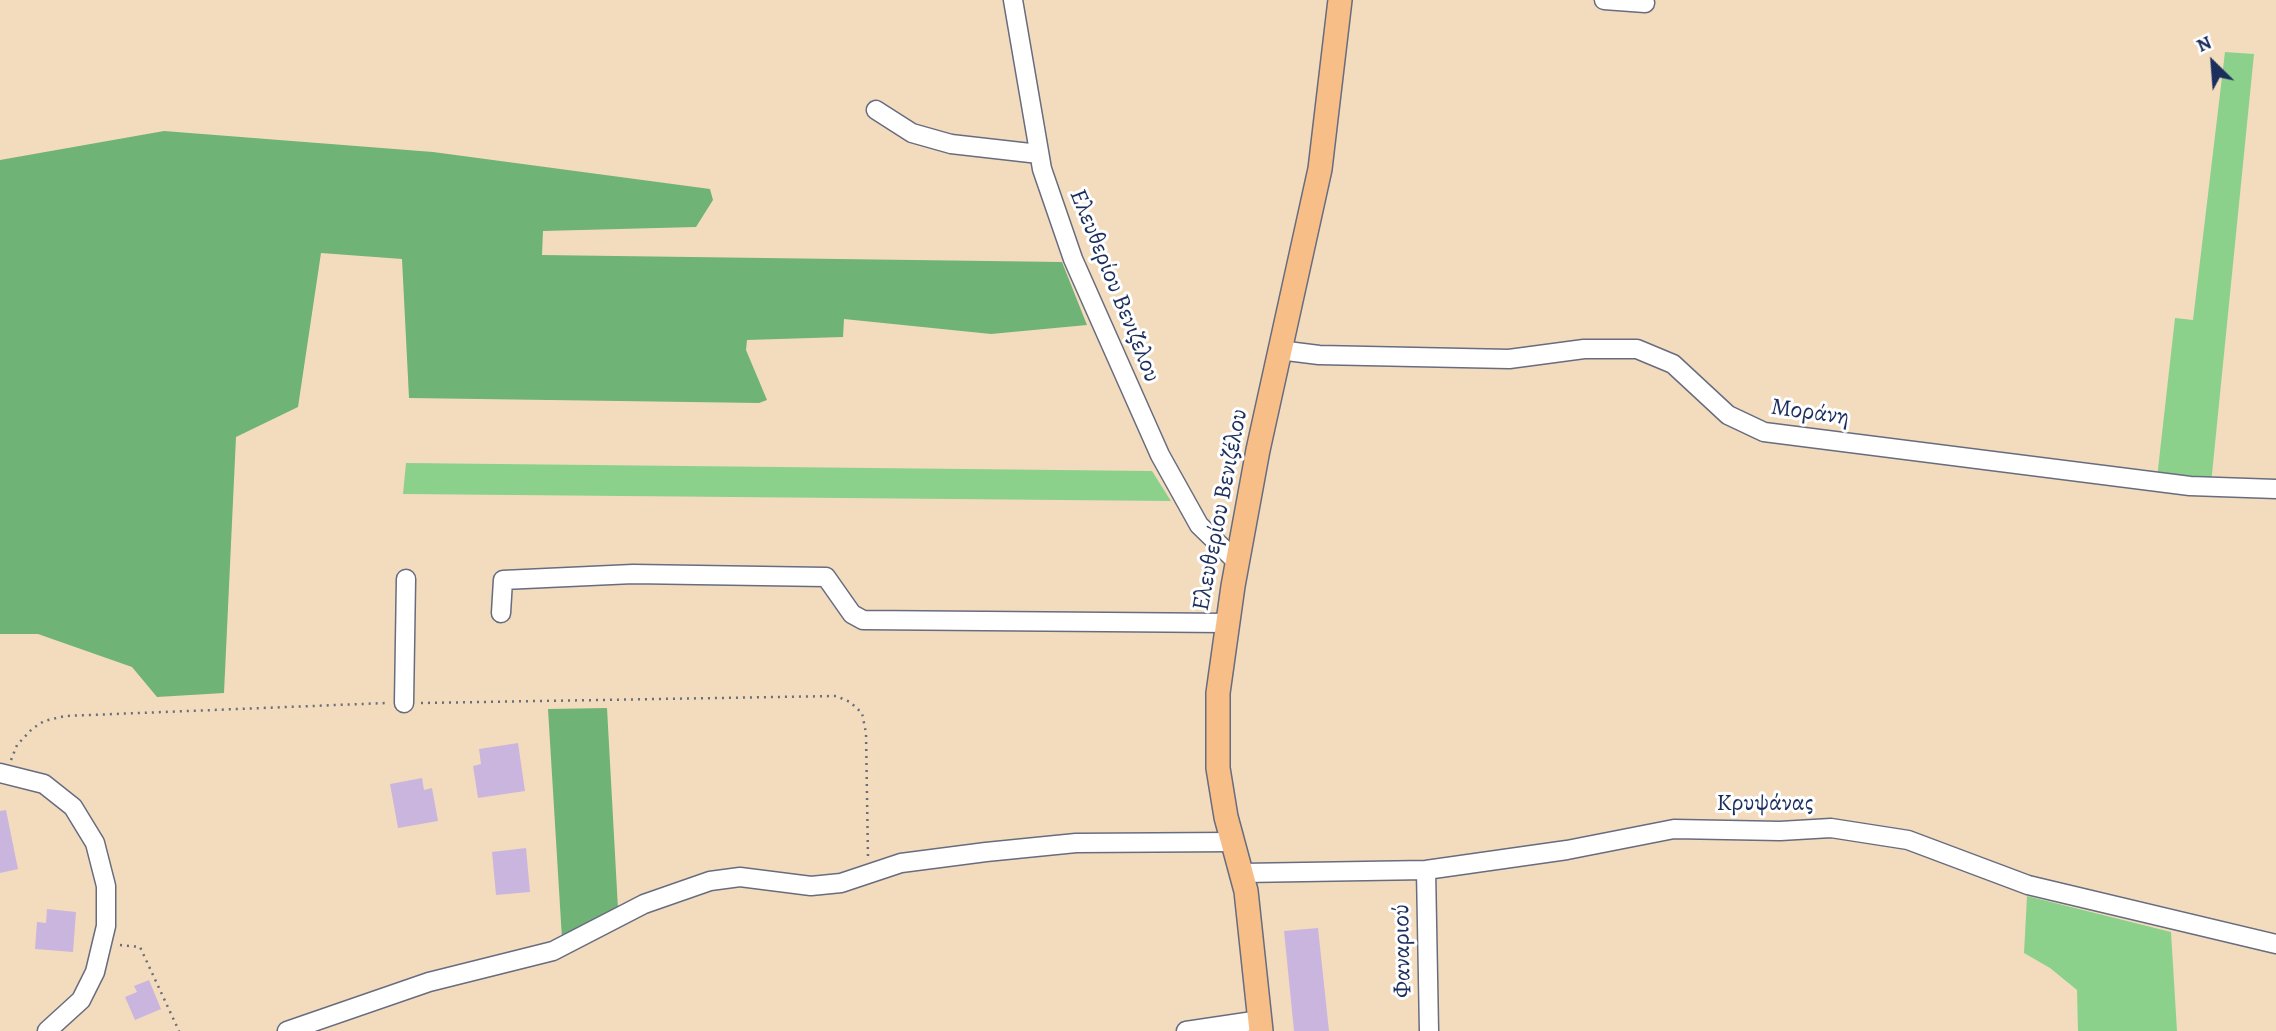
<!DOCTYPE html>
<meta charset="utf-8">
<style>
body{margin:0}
#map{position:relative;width:2276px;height:1031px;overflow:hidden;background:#f3dcbd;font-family:Alegreya,serif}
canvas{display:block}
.north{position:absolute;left:2178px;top:28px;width:70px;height:70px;-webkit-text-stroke:5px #fff;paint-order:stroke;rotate:335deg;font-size:19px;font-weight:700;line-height:28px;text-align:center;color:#1b2f5e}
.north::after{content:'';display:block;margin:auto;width:24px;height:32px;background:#1b2f5e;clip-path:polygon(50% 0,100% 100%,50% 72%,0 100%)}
</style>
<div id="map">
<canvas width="2276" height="1031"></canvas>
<div class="north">N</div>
</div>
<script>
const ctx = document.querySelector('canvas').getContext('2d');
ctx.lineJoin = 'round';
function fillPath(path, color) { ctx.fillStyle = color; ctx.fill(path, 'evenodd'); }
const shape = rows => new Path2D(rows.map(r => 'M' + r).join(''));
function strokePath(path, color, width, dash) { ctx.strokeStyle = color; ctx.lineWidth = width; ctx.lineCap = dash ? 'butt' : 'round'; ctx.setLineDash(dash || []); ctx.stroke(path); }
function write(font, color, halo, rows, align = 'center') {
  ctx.font = font + ' Alegreya,serif'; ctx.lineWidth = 6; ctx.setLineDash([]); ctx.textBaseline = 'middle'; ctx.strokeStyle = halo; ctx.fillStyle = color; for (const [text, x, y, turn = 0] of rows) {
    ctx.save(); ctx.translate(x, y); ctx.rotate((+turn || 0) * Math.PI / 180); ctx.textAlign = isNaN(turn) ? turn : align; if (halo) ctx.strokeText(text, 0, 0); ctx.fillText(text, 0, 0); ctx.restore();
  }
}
fillPath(shape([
 [2225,52,2254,54,2211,484,2157,478,2175,318,2193,320],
 [406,463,1152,471,1171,501,403,494],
 [2027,896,2171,932,2177,1031,2078,1031,2077,990,2050,968,2024,953]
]), '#8bd18b');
fillPath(shape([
 [164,131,433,152,710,189,713,200,696,227,543,231,542,255,1062,262,1087,325,991,334,844,319,843,337,747,340,746,350,767,400,759,403,409,398,402,259,321,253,298,407,236,437,224,693,157,697,132,667,38,634,0,634,0,160],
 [607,708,618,909,562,939,548,709]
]), '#70b377');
fillPath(shape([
 [518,743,525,791,478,798,473,766,481,764,479,749],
 [422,778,424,790,432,788,438,821,398,828,390,784],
 [6,810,18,869,0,873,0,811],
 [526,848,530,892,496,895,492,852],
 [47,909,76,912,73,952,35,949,37,922,46,923],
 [1318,928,1329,1031,1294,1031,1284,931],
 [149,980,161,1009,135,1020,125,997,137,992,134,986]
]), '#cab5de');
const minor = shape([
 [1013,0,1042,169,1073,259,1160,455,1199,525,1237,562],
 [1604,0,1645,3],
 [876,110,912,133,951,144,1039,154],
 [1279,350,1319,355,1509,359,1584,349,1637,349,1673,364,1728,415,1764,432,2190,486,2276,489],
 [501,613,503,580,633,574,826,577,852,614,863,620,1227,623],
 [404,703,406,579],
 [0,773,44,784,73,807,95,843,106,886,106,926,95,972,81,1000,47,1031],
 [1426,870,1429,1031],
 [1243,873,1426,870,1567,850,1674,829,1780,831,1831,828,1908,840,2028,885,2276,944],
 [287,1031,429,982,553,951,644,904,710,881,740,877,811,886,841,883,901,863,986,852,1076,843,1233,842],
 [1186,1031,1260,1020]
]);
const major = shape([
 [1261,1031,1246,891,1226,817,1218,768,1218,693,1233,586,1258,450,1320,169,1340,0]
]);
strokePath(minor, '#676c7f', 21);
strokePath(major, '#676c7f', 26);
strokePath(shape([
 [421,703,836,696,850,702,862,713,866,733,868,858],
 [11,760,17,745,32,729,44,721,65,716,386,703],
 [120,945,140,947,179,1031]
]), '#676c7f', 2.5, [2, 5]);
strokePath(minor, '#fff', 18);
strokePath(major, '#f7be88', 23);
write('24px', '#1b2f5e', '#fff', [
 ["Ελευθερίου Βενιζελου",1114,286,68],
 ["Μοράνη",1810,413,8],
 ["Ελευθερίου Βενιζέλου",1221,510,-79],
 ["Κρυψάνας",1765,804],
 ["Φαναριού",1403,951,-91]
]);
</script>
